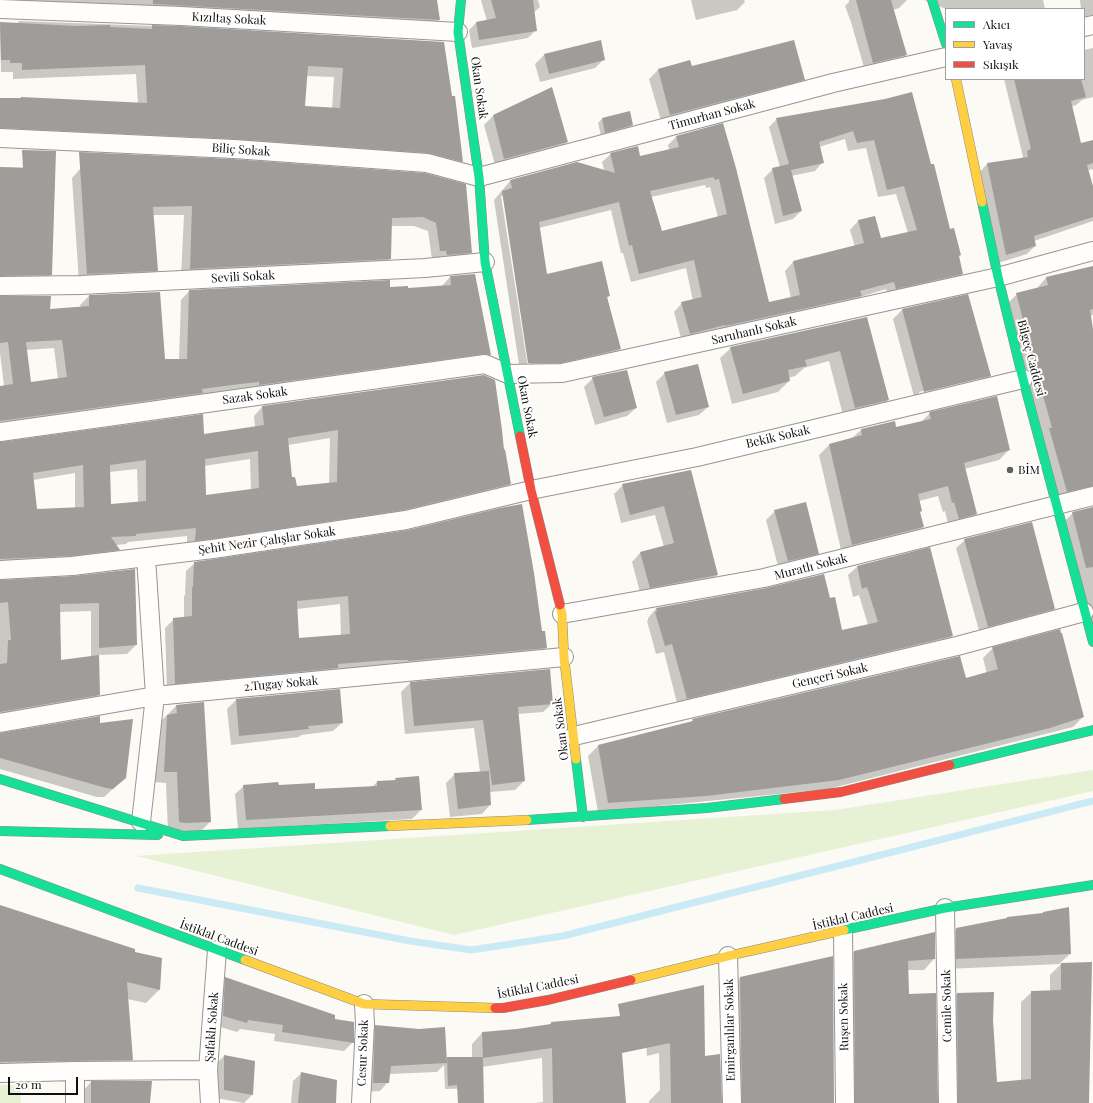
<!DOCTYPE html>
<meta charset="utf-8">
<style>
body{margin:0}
#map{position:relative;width:1093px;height:1103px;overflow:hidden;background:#fcfaf4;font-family:"Playfair Display",serif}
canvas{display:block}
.legend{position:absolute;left:945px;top:8px;width:140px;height:72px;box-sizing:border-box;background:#fff;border:1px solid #9f9f9f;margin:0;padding:5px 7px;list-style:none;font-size:12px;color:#0f0f0f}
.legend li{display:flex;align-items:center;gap:8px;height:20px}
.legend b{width:20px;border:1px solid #9f9f9f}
.scale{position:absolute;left:8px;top:1077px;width:70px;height:18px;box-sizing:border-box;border:2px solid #0f0f0f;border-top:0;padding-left:5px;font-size:12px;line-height:14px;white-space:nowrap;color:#0f0f0f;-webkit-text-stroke:3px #fff;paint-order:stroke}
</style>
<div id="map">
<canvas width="1093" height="1103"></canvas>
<ul class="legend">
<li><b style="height:5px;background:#16e098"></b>Akıcı</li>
<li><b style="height:5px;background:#ffcf43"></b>Yavaş</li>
<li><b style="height:5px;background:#f24e42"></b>Sıkışık</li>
</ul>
<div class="scale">20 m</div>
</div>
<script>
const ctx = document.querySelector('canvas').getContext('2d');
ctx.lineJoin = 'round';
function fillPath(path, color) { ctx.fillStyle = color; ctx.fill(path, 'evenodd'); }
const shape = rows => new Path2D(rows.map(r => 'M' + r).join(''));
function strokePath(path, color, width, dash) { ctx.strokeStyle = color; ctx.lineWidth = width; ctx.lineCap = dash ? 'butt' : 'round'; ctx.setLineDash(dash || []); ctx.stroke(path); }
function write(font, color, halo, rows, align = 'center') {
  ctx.font = font + ' "Playfair Display",serif'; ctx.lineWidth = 4; ctx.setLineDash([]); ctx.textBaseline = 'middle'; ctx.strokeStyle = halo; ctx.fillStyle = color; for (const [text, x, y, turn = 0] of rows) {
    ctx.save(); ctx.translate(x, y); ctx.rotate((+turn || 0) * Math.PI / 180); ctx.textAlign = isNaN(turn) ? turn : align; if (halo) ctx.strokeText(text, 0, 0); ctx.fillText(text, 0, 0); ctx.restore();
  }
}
fillPath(shape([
 [1093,770,1093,791,454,935,136,856,835,810],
 [0,1085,21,1085,21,1103,0,1103]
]), '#e7f1d4');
fillPath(shape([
 [12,0,436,0,439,20,430,29,12,8],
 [481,0,538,0,540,7,533,13,536,30,528,38,472,48,469,30,477,22,487,21],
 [691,0,744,0,745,2,737,10,696,20],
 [849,0,907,0,899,8,893,10,906,55,897,64,865,71,851,22,845,6,849,2],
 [924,0,1043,0,1045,9,946,9],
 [1080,0,1093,0,1093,15,1084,17,1084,9,1081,9],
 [19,21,180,27,443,43,462,161,453,171,0,137,0,99,138,104,136,74,13,79,13,72,1,72,0,23,17,24],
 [306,76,334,77,332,109,304,107],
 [600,41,604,59,595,68,540,82,535,64,544,55],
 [1093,48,1093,97,1082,100,1076,105,1071,107,1080,144,1093,141,1093,169,1088,170,1093,189,1093,221,1034,241,1035,246,1027,254,998,263,979,173,987,164,1020,160,1023,157,1004,79,1084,79,1084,50],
 [690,61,691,67,804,79,795,88,662,124,649,79,658,70],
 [551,88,567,142,558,151,496,168,484,125,493,116],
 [885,100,931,165,949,230,960,255,958,257,962,274,954,282,888,296,886,289,860,297,852,304,682,342,674,312,682,303,693,301,686,268,631,282,623,253,621,253,611,210,539,228,546,276,609,295,607,298,620,349,612,357,520,371,494,200,510,181,604,170,602,162,611,154,640,158,669,150,668,145,676,137,722,124,768,303,791,298,785,271,793,262,855,247,850,230,858,221,875,217,881,240,908,233,896,194,878,197,866,148,848,151,845,139,819,147,823,162,815,171,791,176,801,211,793,219,775,224,764,178,773,169,780,167,769,127,777,119],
 [705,185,706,188,710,187,718,217,661,232,651,197],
 [501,196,503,196,530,368,528,368],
 [602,119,632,125,628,129,601,136,598,123],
 [0,167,55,168,51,274,42,283,0,284],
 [80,169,425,174,471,252,462,261,432,259,428,231,414,226,391,226,390,259,381,268,181,277,184,215,153,215,157,270,149,279,79,282,72,178],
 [1093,267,1093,315,1090,316,1093,336,1093,486,1084,494,1059,500,1008,303,1017,294,1038,289,1038,287,1046,278],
 [450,277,490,355,481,363,0,428,0,387,4,386,0,353,0,298,49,310,81,308,80,305,89,296,164,360,179,360,181,300,189,291,407,289,442,286],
 [54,348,58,379,30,383,26,350],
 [968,295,990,376,981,384,915,400,893,319,902,310],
 [981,377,981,379,919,394,919,392],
 [866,318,888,400,877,411,844,419,829,361,804,368,795,376,788,378,789,381,778,392,732,404,720,358,731,348],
 [665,373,708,407,699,415,667,423,656,382],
 [593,378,636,408,627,416,595,425,584,387],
 [262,407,503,451,510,484,501,492,394,518,187,549,187,536,128,542,126,544,116,545,119,549,111,558,0,567,0,443,203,435,255,427,254,416],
 [330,438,329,484,296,487,291,478,288,445],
 [250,459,251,490,205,496,204,466],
 [137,469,138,503,110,505,109,472],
 [75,473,75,508,36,510,33,480],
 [930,413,1009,450,999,460,964,469,976,514,966,524,949,528,945,511,943,512,938,496,919,501,919,513,923,527,913,537,842,554,819,455,829,445,851,439,861,430,896,428,921,422],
 [690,471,717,575,708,584,641,596,632,562,640,553,664,547,655,515,621,523,614,494,623,485],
 [1093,508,1093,634,1065,521,1073,513],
 [775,511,818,553,809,562,779,570,766,520],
 [965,540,1053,609,1045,617,980,634,956,548],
 [929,549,952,636,943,645,678,707,664,652,656,654,647,621,648,620,648,618,656,609,766,589,829,599,842,631,868,625,859,595,853,597,848,575,857,567],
 [195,563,541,632,546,648,538,656,167,692,165,628,174,619,184,618,184,596,185,595,186,571],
 [340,604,341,635,298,639,297,609],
 [134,570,136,645,127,654,98,655,99,695,90,703,0,719,0,581,73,577],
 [91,611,91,657,61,661,59,612],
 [993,648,1083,717,1073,727,828,789,598,812,588,756,598,746,690,723,693,720,965,679,987,674,983,658],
 [410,683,552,704,543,712,518,714,524,781,515,790,489,792,490,805,482,814,450,817,446,783,455,774,480,772,474,728,405,734,401,692],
 [236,700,342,723,333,731,301,735,299,737,231,745,227,709],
 [177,705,210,822,199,833,168,832,166,783,154,782,156,726],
 [99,724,116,786,104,797,97,797,0,769,0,734],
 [396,779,421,810,412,819,238,829,235,794,244,786,278,786,314,790,372,787,377,782,393,781],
 [0,906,133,952,161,959,159,990,146,1003,127,999,132,1060,118,1073,0,1075],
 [956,929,1070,954,1059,964,1091,963,1087,1103,948,1103,947,1004,957,994,992,1020,996,1084,1021,1081,1021,1002,1032,992,1050,991,1050,975,1061,964,946,969,946,940],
 [934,933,934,959,924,970,907,970,908,995,936,1103,845,1103,844,963,854,952],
 [226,978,334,1020,353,1042,344,1051,274,1041,275,1034,240,1029,237,1032,214,1025,217,987],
 [740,978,833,1103,732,1103,730,989],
 [644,1008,704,1057,721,1103,649,1103,649,1101,660,1090,659,1053,647,1056],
 [551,1023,621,1053,625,1103,535,1103,543,1102,542,1058,482,1067,478,1088,445,1089,444,1065,437,1072,389,1074,388,1082,380,1091,364,1092,367,1034,376,1026,446,1060,448,1058,472,1058,472,1044,482,1033,517,1030,549,1025],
 [224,1056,254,1062,252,1095,244,1103,216,1098,215,1065],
 [302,1073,335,1103,291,1103,293,1081],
 [91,1082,143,1103,82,1103,83,1091]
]), '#0003');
strokePath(shape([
 [138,888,410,941,471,950,563,936,1093,801]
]), '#caeaf6', 7);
fillPath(shape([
 [153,0,437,0,440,20,153,4],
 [491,0,533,0,537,31,479,40,476,22,496,18],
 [856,0,891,0,907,55,873,63],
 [0,22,76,26,110,25,110,27,152,29,152,25,180,26,444,42,452,96,455,96,463,162,428,153,235,139,0,128,0,98,21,98,21,97,147,103,145,65,22,70,22,63,10,63,10,60,1,60],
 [308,66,343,68,340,108,305,106],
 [601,40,605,60,549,74,544,54],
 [794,40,805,80,670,115,658,69,690,60,692,66],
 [1014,79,1081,79,1086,97,1071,101,1081,143,1093,140,1093,163,1087,165,1093,186,1093,217,1034,236,1036,246,1006,255,987,163,1028,157,1027,151,1031,149],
 [552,87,568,142,504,159,493,115],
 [912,92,931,164,934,164,950,229,954,228,961,255,959,256,963,274,896,289,894,282,860,291,862,296,725,326,725,325,690,334,681,302,702,297,694,260,639,274,632,245,629,246,619,202,539,222,547,274,602,261,610,296,607,297,621,349,561,363,528,363,502,191,512,188,510,180,577,162,615,173,610,153,638,146,640,156,679,147,676,136,723,123,736,168,769,302,800,295,793,261,864,243,858,220,875,216,881,238,917,230,904,186,887,190,874,140,857,143,853,131,819,142,824,163,791,170,802,211,783,216,772,168,789,164,776,118,885,99],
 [713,177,715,180,719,179,727,214,662,231,650,191],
 [630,111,633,125,605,133,602,118],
 [22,150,56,151,52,275,0,276,0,167,23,168],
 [79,152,233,159,425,173,466,184,472,253,447,255,446,251,440,251,436,223,423,217,392,218,391,259,190,269,192,206,153,207,158,271,87,274],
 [1093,266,1093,309,1090,310,1093,329,1093,486,1067,492,1049,428,1052,428,1039,381,1038,381,1028,342,1029,342,1016,293,1048,285,1046,277],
 [475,274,491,355,484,354,259,385,259,382,240,384,202,389,203,393,0,421,0,386,13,384,8,342,0,343,0,296,51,296,50,309,89,306,89,295,160,292,165,359,187,359,189,290,390,280,390,287,408,286,408,288,451,285,450,276],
 [62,340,67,377,31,382,26,342],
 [968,294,991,376,924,392,902,309],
 [867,317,889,400,855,408,840,351,805,360,807,366,788,370,790,381,743,394,730,347],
 [698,364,709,407,676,415,664,372],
 [627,370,637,408,604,417,592,377],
 [484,375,495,380,502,430,504,450,505,449,511,484,404,510,212,539,195,541,196,528,136,534,136,536,111,537,120,550,71,556,0,559,0,442,203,414,204,434,264,425,262,406],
 [338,430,337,482,297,486,295,477,292,477,288,438],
 [258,451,259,488,206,495,205,459],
 [146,460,146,501,111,504,110,465],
 [83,465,84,507,37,509,33,473],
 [997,396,1010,450,964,463,977,514,959,519,954,502,952,503,948,486,918,494,922,511,920,512,924,527,852,545,829,444,862,435,861,429,895,421,896,427,931,419,929,412],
 [691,470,718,575,650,588,640,552,674,543,664,506,630,515,622,484],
 [806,502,819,554,788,561,774,510],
 [522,504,534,573,542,631,545,631,547,648,408,661,408,660,389,660,338,664,338,668,175,684,173,618,192,616,192,587,193,587,194,562,408,530,500,508],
 [348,596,350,634,299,638,297,601],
 [1093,507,1093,567,1086,568,1072,512],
 [1032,522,1055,609,988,627,964,539],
 [930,547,953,636,687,699,672,644,665,646,655,612,657,611,656,608,766,588,824,574,830,598,835,597,842,630,878,622,867,587,862,589,857,566],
 [135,569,137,645,99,648,99,603,60,604,61,660,99,655,100,695,0,712,0,664,7,663,8,640,11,640,8,602,0,603,0,580,73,576],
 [1060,629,1061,633,1062,633,1084,717,1050,728,839,780,706,796,608,803,598,745,693,721,692,719,960,656,966,678,998,669,992,647],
 [550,669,553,704,518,707,525,781,492,785,483,720,414,726,410,682],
 [340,689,343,723,308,726,309,729,239,736,236,699],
 [204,702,211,822,185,823,179,822,177,772,164,772,167,715,177,713,176,705],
 [100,716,100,723,133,719,126,778,113,789,106,788,0,758,0,733],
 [489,771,491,805,458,809,454,773],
 [419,776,422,810,246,820,243,785,278,782,279,785,315,783,315,789,377,786,377,781,396,780,395,778],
 [0,905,135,949,135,952,162,958,160,990,127,982,133,1060,0,1062],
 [1069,907,1071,954,956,959,956,928,1007,918,1007,917,1043,913,1043,912],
 [935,932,935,959,908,961,909,994,936,993,938,1103,855,1103,854,951],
 [833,956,834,1103,742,1103,740,977],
 [1092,962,1089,1103,958,1103,957,993,994,992,993,1020,997,1082,1031,1079,1031,991,1061,990,1061,963],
 [225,977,335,1015,335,1019,354,1022,354,1043,282,1032,283,1025,248,1020,247,1023,223,1016],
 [704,985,705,1056,720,1054,722,1103,671,1103,670,1043,622,1053,626,1103,553,1103,552,1048,483,1058,482,1032,517,1029,551,1024,551,1022,620,1016,618,1004],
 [375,1025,419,1029,445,1027,447,1063,391,1066,389,1083,373,1083],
 [224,1055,255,1061,253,1095,224,1090],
 [447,1057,483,1057,484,1103,458,1103,457,1085,448,1086],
 [301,1072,337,1080,336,1103,298,1103],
 [91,1081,152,1081,150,1103,91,1103]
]), '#9f9c99');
const street = shape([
 [0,9,181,16,458,32],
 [1084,27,1093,25],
 [0,138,234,149,427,163,479,177,833,83,946,57],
 [0,286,81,285,425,268,485,262],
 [0,432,485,364,508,374,562,373,998,277,1093,251],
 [0,570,72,566,213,549,406,520,531,490,697,457,1023,379],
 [562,614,764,578,1093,496],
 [0,723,155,696,564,657],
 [574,736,957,646,1084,612],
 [141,822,155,696,146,557],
 [945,908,948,1103],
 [843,931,845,1103],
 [728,956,732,1103],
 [75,1071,75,1103],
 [0,1073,75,1071,208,1070],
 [210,1103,208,1070,217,950],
 [361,1103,365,1024,364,1004]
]);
const fast = shape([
 [461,0,458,32,479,177,485,262,520,436],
 [932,0,946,44],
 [982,202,998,277,1023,379,1093,642],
 [576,759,583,817],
 [950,765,1093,730],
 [0,779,183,836,390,826],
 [527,820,707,808,784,799],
 [0,831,158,835],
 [0,869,245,960],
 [844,930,945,908,1093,885]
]);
const slow = shape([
 [956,79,982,202],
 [560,605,562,614,564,657,576,759],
 [390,826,527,820],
 [245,960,364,1004,495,1008],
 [631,980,728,956,844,930]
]);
const jam = shape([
 [520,436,531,490,560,605],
 [784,799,841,792,950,765],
 [495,1008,503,1008,548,1000,631,980]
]);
strokePath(street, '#969592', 20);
strokePath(fast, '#8c8b89', 10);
strokePath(slow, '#8c8b89', 10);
strokePath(jam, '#8c8b89', 10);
strokePath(street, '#fffefd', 18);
strokePath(fast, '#16e098', 9);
strokePath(slow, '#ffcf43', 9);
strokePath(jam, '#f24e42', 9);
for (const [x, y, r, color] of [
 [1010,470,4,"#62615f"]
]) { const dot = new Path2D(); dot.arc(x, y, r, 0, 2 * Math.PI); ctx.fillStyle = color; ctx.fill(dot); strokePath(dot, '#fff', 1.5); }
write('12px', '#0f0f0f', '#fff', [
 ["Kızıltaş Sokak",229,19,3],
 ["Okan Sokak",479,88,82],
 ["Timurhan Sokak",712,115,-15],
 ["Biliç Sokak",241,150,4],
 ["Sevili Sokak",243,277,-3],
 ["Saruhanlı Sokak",754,331,-13],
 ["Bilgeç Caddesi",1031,358,75],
 ["Sazak Sokak",255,396,-8],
 ["Okan Sokak",527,407,79],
 ["Bekik Sokak",778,437,-13],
 ["Şehit Nezir Çalışlar Sokak",267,541,-8],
 ["Muratlı Sokak",811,567,-14],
 ["Gençeri Sokak",830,676,-13],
 ["2.Tugay Sokak",281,684,-5],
 ["Okan Sokak",561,729,-97],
 ["İstiklal Caddesi",853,917,-13],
 ["İstiklal Caddesi",219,938,20],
 ["İstiklal Caddesi",538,987,-11],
 ["Cemile Sokak",947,1006,-91],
 ["Ruşen Sokak",844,1017,-91],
 ["Şafaklı Sokak",212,1027,-86],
 ["Emirganlılar Sokak",730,1030,-91],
 ["Cesur Sokak",363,1053,-88]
]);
write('12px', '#0f0f0f', '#fff', [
 ["BİM",1018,470]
], 'left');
</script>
